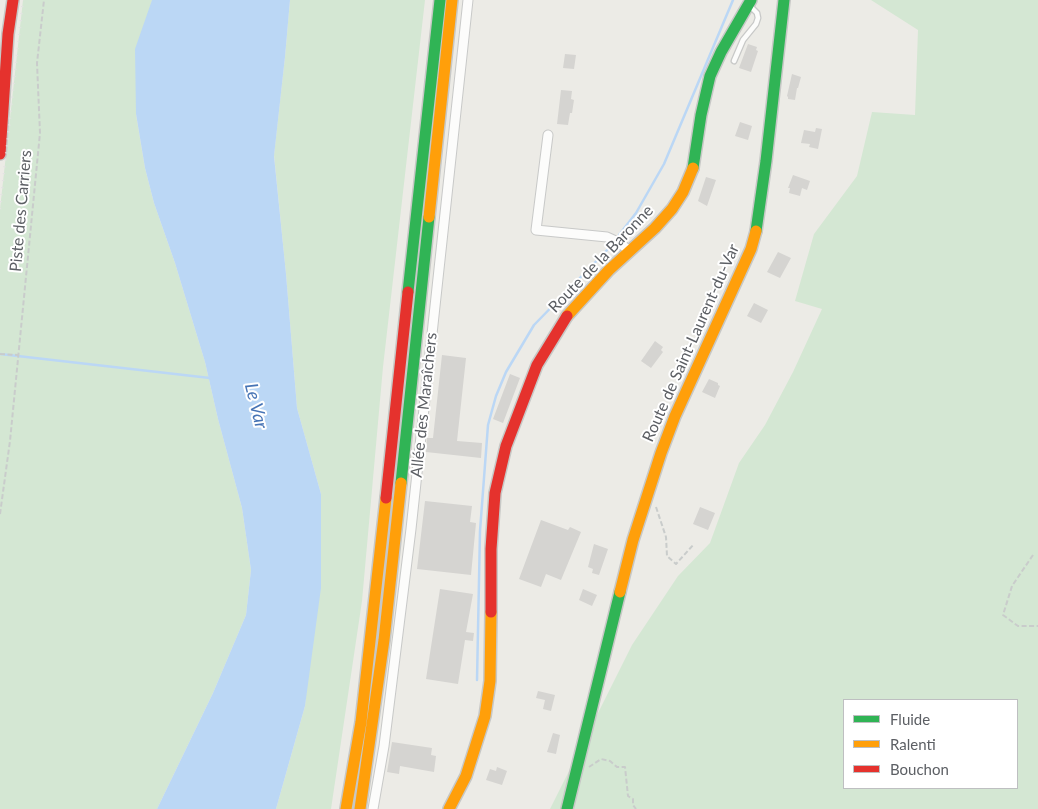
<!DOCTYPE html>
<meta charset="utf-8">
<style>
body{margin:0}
#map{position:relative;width:1038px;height:809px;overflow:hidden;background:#ecebe6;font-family:Lato,sans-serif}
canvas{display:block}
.legend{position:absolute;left:843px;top:699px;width:175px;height:90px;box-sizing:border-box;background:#fff;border:1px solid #bebfc1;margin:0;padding:6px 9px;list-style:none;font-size:15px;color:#5c5f64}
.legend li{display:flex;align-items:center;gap:10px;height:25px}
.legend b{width:25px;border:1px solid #bebfc1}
</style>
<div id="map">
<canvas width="1038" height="809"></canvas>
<ul class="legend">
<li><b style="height:6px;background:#30b455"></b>Fluide</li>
<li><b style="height:6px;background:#ff9f0a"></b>Ralenti</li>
<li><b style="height:6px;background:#e5322d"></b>Bouchon</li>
</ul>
</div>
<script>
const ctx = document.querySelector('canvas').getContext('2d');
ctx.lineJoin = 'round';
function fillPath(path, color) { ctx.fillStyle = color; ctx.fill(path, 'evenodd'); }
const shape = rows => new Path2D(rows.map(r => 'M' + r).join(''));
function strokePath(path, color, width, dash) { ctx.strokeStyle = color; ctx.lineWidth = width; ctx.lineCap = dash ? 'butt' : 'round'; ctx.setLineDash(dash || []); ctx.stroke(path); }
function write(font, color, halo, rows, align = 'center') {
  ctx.font = font + ' Lato,sans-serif'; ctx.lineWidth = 4; ctx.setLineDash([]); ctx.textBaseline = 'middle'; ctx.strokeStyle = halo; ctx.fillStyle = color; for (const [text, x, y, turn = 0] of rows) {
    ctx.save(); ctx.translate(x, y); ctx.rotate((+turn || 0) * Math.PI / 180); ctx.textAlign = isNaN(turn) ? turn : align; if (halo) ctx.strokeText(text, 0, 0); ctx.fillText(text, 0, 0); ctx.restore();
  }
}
fillPath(shape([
 [23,0,152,0,136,114,145,168,154,203,175,263,205,362,218,419,242,508,251,570,246,615,213,693,157,809,0,809,0,209],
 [290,0,425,0,383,367,362,601,331,809,276,809,305,706,321,494,297,408,286,274,274,155,285,57],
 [871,0,1038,0,1038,809,550,809,632,645,678,576,710,543,739,463,765,425,793,372,822,309,795,301,814,234,857,176,872,112,915,115,918,30],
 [844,700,1017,700,1017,788,844,788]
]), '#d4e7d3');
fillPath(shape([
 [152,0,290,0,285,57,274,156,286,274,297,408,321,494,321,588,305,706,276,809,157,809,213,693,246,615,251,570,242,508,218,419,205,362,175,263,154,203,145,168,136,114,135,49]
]), '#bbd7f5');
strokePath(shape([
 [619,235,636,213,664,164,733,0],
 [0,354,210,378],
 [477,680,480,531,488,425,496,396,506,372,534,325,612,245]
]), '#bbd7f5', 2.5);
fillPath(shape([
 [748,44,757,47,756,50,758,51,751,72,739,68],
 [565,54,576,55,574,69,563,68],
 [792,74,801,77,798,88,797,88,795,100,788,99,788,97,787,96],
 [561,90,572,91,571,99,574,100,572,113,570,113,568,125,557,124],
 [740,122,752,126,748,140,735,136],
 [816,128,822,129,818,149,809,147,810,144,801,143,804,130,815,132],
 [793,175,810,181,807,190,802,188,800,196,789,193,790,188,788,188],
 [706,177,716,180,707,206,698,201],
 [778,252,791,258,780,278,767,272],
 [754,303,768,310,761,323,747,316],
 [655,341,663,347,661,350,663,352,651,368,641,361],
 [442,355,466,358,457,441,482,443,481,458,426,452,427,438,433,438],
 [510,374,520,378,503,423,493,419],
 [709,379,718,383,718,385,720,386,715,398,702,392],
 [425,501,472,506,470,522,476,523,471,575,417,569],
 [700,507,715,513,708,530,693,524],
 [541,520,568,530,570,527,581,532,561,580,546,574,541,587,519,579],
 [594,544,608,549,599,575,592,573,593,569,588,567],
 [440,589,473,594,466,632,474,633,473,641,465,640,458,684,426,679],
 [583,589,597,595,592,606,579,600],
 [538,691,555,695,551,711,543,709,545,700,536,698],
 [553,733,560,735,556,754,547,752],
 [392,742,432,748,431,755,436,756,434,772,400,766,399,774,387,772],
 [497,767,507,771,502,785,486,780,490,769,496,771]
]), '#d5d4d1');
const lane = shape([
 [734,61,743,40,756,24,758,18,757,13,749,5]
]);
const street = shape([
 [548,135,536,230,607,237,618,242,630,251],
 [373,809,384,746,411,529,468,0]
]);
const fast = shape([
 [693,168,701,115,710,76,721,52,751,0],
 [756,231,766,161,784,0],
 [408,292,440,0],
 [401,483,429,217],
 [567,809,620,592]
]);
const slow = shape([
 [429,217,452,0],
 [567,316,609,270,655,228,672,209,683,192,693,168],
 [620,592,633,540,661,453,675,416,751,249,756,231],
 [346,809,361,722,386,498],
 [360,809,384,640,401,483],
 [449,809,466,776,485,716,490,681,491,612]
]);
const jam = shape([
 [0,154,8,34,13,0],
 [386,498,408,292],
 [491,612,491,549,495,493,506,446,537,365,567,316]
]);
strokePath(lane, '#c8c9c8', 7);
strokePath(street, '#c8c9c8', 11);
strokePath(fast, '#c7c8c6', 14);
strokePath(slow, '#c7c8c6', 14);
strokePath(jam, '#c7c8c6', 14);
strokePath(shape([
 [0,354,18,355],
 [656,507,666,537,667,556,676,564,694,544],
 [0,514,10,441,40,133,37,63,44,0],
 [1033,555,1012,586,1003,615,1018,626,1038,626],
 [589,767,601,759,610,761,617,767,625,767,628,796,633,799,633,805,636,809]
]), '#c9cccb', 2, [5, 2.5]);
strokePath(lane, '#fcfcfb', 4.5);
strokePath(street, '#fcfcfb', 9);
strokePath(fast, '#30b455', 11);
strokePath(slow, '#ff9f0a', 11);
strokePath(jam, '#e5322d', 11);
strokePath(shape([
 [0,209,23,0]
]), '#e3e2e2', 2.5, [1, 6]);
write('16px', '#5c5f64', '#fff', [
 ["Piste des Carriers",21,211,-85],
 ["Route de la Baronne",601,259,-46],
 ["Route de Saint-Laurent-du-Var",691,343,-66],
 ["Allée des Maraîchers",424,405,-84]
]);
write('italic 18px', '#4774b5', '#fff', [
 ["Le Var",256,406,76]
]);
</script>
